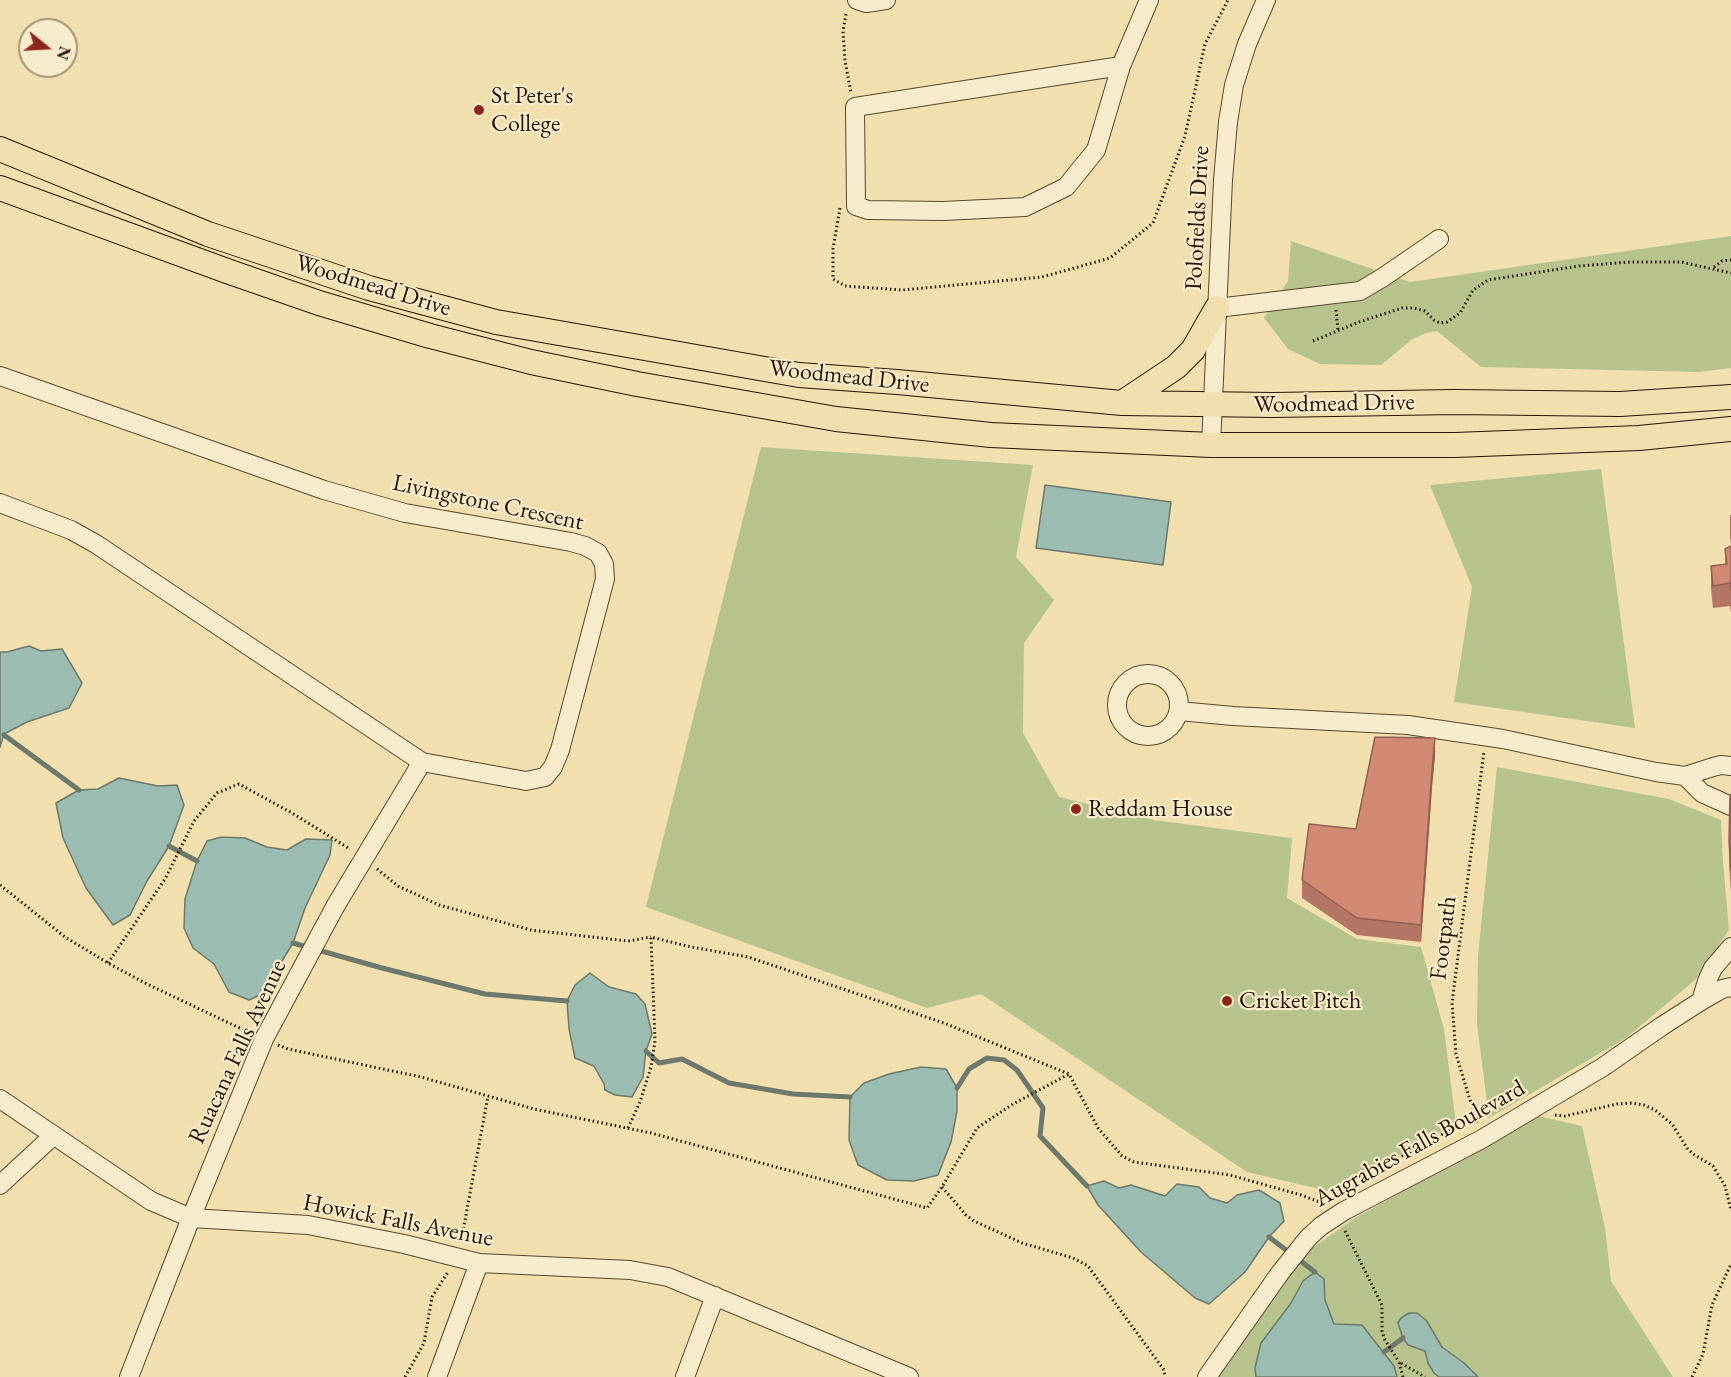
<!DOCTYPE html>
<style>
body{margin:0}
#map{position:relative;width:1731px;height:1377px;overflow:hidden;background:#f1e0ad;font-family:"EB Garamond",serif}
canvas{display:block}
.north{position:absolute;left:18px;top:18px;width:60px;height:60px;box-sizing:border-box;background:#f6ebca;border:2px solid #a4957c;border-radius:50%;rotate:108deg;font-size:16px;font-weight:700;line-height:24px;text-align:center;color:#281506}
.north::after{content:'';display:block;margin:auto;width:21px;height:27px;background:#8f2418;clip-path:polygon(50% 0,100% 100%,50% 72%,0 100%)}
</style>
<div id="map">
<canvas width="1731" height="1377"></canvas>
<div class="north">N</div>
</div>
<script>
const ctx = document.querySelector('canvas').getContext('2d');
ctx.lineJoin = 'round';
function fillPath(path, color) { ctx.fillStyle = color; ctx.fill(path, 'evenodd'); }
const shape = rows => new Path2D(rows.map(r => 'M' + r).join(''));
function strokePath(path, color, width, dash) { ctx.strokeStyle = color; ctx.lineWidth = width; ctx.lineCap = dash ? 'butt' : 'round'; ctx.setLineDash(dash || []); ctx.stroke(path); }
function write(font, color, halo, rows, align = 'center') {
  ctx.font = font + ' "EB Garamond",serif'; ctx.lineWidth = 4.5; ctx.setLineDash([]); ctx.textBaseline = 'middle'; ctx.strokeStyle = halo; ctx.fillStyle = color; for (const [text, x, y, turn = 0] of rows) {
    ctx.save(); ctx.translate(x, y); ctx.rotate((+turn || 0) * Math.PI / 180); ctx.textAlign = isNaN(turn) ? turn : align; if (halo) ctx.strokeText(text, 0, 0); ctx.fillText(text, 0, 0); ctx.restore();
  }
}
fillPath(shape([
 [1731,236,1731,368,1699,372,1481,367,1437,331,1426,333,1411,340,1381,365,1320,364,1288,349,1264,318,1288,281,1291,241,1410,282],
 [761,447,1033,465,1016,557,1054,600,1024,643,1023,733,1059,797,1154,820,1292,838,1287,898,1357,939,1421,947,1444,1029,1456,1124,1332,1192,1247,1172,981,994,927,1008,646,907],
 [1601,469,1635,728,1454,702,1472,587,1430,485],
 [1497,767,1669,799,1721,820,1723,862,1729,930,1695,980,1626,1038,1489,1118,1477,1024,1478,956],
 [1538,1116,1582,1126,1605,1228,1611,1281,1673,1377,1217,1377,1305,1253,1355,1218]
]), '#b7c38c');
const water = shape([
 [1045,485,1171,502,1163,565,1036,548,1045,485],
 [29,646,41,651,62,649,82,683,69,708,27,722,4,734,0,747,0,652,7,652,29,646],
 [119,778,158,786,177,785,184,805,169,846,147,881,130,915,113,925,86,888,63,838,56,803,79,790,98,789,119,778],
 [221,837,245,838,267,847,287,850,306,839,332,840,330,855,305,908,293,943,282,961,271,990,249,1000,229,992,214,964,193,948,184,928,185,899,197,861,207,841,221,837],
 [590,973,609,987,636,994,645,1004,652,1034,646,1051,643,1077,632,1097,615,1095,605,1090,604,1084,594,1066,575,1058,569,1029,567,1001,575,985,590,973],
 [921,1067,946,1069,957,1088,957,1111,951,1142,938,1175,914,1181,887,1180,858,1165,849,1140,850,1097,864,1083,889,1074,921,1067],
 [1104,1181,1119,1188,1131,1185,1165,1196,1177,1184,1199,1187,1210,1198,1227,1203,1237,1195,1259,1190,1280,1203,1284,1221,1269,1237,1245,1272,1209,1304,1195,1298,1141,1252,1098,1205,1087,1186,1104,1181],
 [1315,1272,1324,1279,1325,1300,1334,1324,1362,1325,1394,1366,1397,1377,1256,1377,1255,1368,1261,1343,1291,1303,1303,1281,1315,1272],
 [1409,1313,1417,1313,1426,1320,1442,1347,1464,1363,1478,1377,1439,1377,1434,1373,1428,1363,1425,1351,1408,1345,1403,1338,1398,1323,1401,1318,1409,1313]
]);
fillPath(water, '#9bbcb0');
strokePath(water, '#6d796c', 1.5);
strokePath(shape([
 [4,735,79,790],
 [169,846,197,861],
 [293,943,382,968,485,994,567,1001],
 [646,1051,659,1063,682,1059,729,1083,793,1094,850,1097],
 [957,1088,969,1069,987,1058,1004,1060,1017,1070,1043,1108,1040,1136,1087,1186],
 [1269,1237,1315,1272],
 [1384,1352,1403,1338]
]), '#6d796c', 5);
const minor = shape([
 [857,0,866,3,886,0],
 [1121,66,855,107,856,206,868,210,943,211,1025,207,1066,187,1096,150,1121,66,1149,0],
 [1217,308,1360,291,1382,278,1439,239],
 [0,376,324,490,405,513,571,542,585,546,598,553,604,564,605,579,560,750,553,767,545,777,526,781,422,762,96,544,71,530,0,503],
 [1211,445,1223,180,1228,122,1234,85,1247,44,1266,0],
 '1117 705a31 31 0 1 1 62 0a31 31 0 1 1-62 0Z',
 [1179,711,1233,716,1408,725,1503,739,1656,772,1685,776,1713,767,1721,765,1731,766],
 [1685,776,1702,793,1731,806],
 [1701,1001,1707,981,1713,968,1731,947],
 [0,1099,151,1201,191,1218,308,1225,404,1244,479,1263,630,1270,668,1277,909,1377],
 [0,1185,54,1135],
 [129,1377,191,1218,264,1039,336,905,422,762],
 [437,1377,479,1263],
 [685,1377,715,1296],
 [1207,1377,1280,1273,1308,1238,1321,1226,1344,1211,1482,1139,1603,1067,1662,1026,1701,1001,1722,989,1731,987]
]);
const major = shape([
 [0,149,208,234,369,288,496,322,799,375,897,382,1122,403,1273,405,1455,402,1620,404,1731,397],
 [0,188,227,271,319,303,430,336,531,362,637,384,836,419,991,435,1211,445,1455,445,1639,438,1731,429],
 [1122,403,1176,367,1193,350,1217,308]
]);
strokePath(minor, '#5a4830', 20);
strokePath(major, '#281506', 26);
strokePath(shape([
 [846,14,843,31,845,61,851,93],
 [840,208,833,249,833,279,845,286,902,290,1042,277,1110,258,1153,223,1185,136,1205,44,1228,0],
 [1714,267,1722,261,1731,260],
 [1336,310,1338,330],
 [1313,341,1359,322,1402,308,1414,308,1425,311,1434,320,1440,323,1447,322,1460,313,1473,290,1488,280,1579,266,1630,262,1681,262,1731,273],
 [377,869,398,886,439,905,531,930,628,941,651,937],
 [0,885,65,937,108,963,145,983,250,1033],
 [108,963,165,879,194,821,217,793,239,784,292,813,350,849],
 [278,1045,288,1049,421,1077,534,1109,651,1133,927,1208,942,1187,977,1128,1013,1104,1069,1074,1098,1128,1122,1156,1134,1162,1230,1175,1301,1195,1325,1204],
 [1555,1115,1565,1116,1617,1104,1632,1103,1644,1105,1655,1110,1672,1124,1687,1148,1693,1154,1713,1166,1725,1186,1731,1210],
 [1477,1123,1456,1054,1452,1003,1484,751],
 [628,1128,640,1102,651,1067,655,1041,651,937,691,947,748,957,944,1023,1069,1074],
 [1388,1167,1391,1162,1456,1127,1466,1128],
 [942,1187,966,1215,974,1221,1022,1243,1073,1258,1088,1266,1164,1370,1165,1377],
 [1345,1231,1382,1305,1382,1331,1385,1340,1399,1362],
 [461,1242,488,1096],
 [405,1377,424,1343,432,1297,448,1272],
 [1403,1377,1399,1362,1425,1377],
 [1692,1377,1703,1354,1712,1305,1731,1264]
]), '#281506', 3, [1.5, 3]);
strokePath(minor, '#f6ebca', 18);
strokePath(major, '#f1e0ad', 24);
fillPath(shape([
 [1730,515,1731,515,1731,544,1730,538],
 [1731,546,1731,613,1730,606,1713,608,1711,589,1711,566,1725,564,1725,549],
 [1435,755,1432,787,1421,942,1357,935,1302,898,1302,880,1356,829],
 [1731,794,1731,893,1729,864,1730,796]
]), '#b47664');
fillPath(shape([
 [1435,738,1435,755,1432,787,1421,942,1421,925,1432,770]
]), '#926051');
const building = shape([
 [1731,546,1731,590,1730,583,1713,586,1711,566,1727,564,1725,549,1731,546],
 [1375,737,1435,738,1432,770,1421,925,1357,918,1302,880,1309,824,1356,829,1375,737],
 [1731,794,1731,871,1729,841,1730,796,1731,794]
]);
fillPath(building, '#d18974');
strokePath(building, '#926051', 1.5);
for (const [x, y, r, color] of [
 [479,110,6,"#8f2418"],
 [1076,809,6,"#8f2418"],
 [1227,1001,6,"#8f2418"]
]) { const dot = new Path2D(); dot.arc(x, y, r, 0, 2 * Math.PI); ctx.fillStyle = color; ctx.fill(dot); strokePath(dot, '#f6ebca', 2); }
write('24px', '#281506', '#f6ebca', [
 ["St Peter's",491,96],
 ["College",491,124],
 ["Reddam House",1088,809],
 ["Cricket Pitch",1239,1001]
], 'left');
write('24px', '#281506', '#f6ebca', [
 ["Polofields Drive",1198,218,-87],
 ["Woodmead Drive",373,286,17],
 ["Woodmead Drive",849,377,6],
 ["Woodmead Drive",1334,404,-1],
 ["Livingstone Crescent",488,503,12],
 ["Footpath",1444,938,-83],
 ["Ruacana Falls Avenue",238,1052,-65],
 ["Augrabies Falls Boulevard",1420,1144,-29],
 ["Howick Falls Avenue",398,1221,11]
]);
</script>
